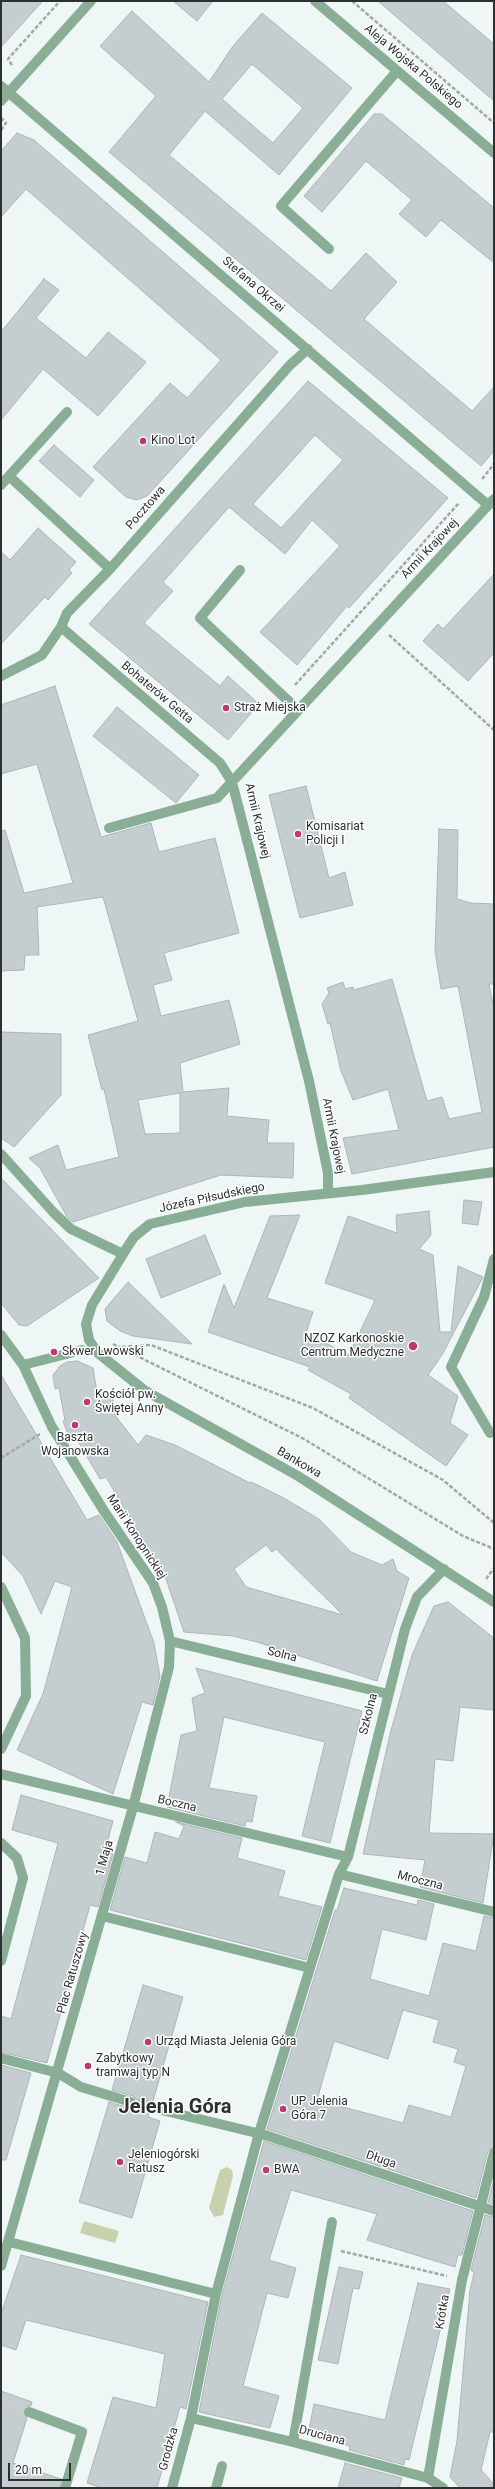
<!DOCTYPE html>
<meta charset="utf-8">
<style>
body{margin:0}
#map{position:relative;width:495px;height:2489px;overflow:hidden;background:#eef7f6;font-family:Roboto,sans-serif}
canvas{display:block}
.frame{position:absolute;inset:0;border:2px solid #2c302f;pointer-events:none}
.scale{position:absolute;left:8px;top:2463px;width:63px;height:18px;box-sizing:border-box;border:2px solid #2c302f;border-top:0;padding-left:5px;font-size:12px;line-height:14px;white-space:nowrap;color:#2c302f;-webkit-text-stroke:3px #fff;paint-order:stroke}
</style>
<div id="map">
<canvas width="495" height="2489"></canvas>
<div class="frame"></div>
<div class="scale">20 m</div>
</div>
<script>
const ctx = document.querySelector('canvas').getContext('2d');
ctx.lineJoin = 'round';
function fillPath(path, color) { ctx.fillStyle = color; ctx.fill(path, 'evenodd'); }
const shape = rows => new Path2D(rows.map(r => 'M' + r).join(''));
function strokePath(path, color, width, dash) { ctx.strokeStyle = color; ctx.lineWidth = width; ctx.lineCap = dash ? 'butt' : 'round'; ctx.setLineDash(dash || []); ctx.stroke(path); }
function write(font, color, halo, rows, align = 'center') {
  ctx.font = font + ' Roboto,sans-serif'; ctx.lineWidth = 3; ctx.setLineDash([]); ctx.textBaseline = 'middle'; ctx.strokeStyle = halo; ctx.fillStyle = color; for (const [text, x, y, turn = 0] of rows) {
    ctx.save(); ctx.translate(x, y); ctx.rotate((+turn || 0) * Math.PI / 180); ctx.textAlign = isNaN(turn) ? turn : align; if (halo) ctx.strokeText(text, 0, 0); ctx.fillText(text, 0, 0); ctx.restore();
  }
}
fillPath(shape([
 [227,2167,232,2170,233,2176,223,2215,214,2217,209,2208,220,2170],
 [84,2221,119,2231,115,2243,80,2233]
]), '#c7d2ac');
const building = shape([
 [1,1,43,1,1,47,1,1],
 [173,1,213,1,197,21,173,1],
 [378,1,443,1,494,44,494,101,378,1],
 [132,11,209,82,233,46,262,13,352,88,279,175,205,111,169,155,331,291,366,253,397,282,364,319,472,411,494,387,494,451,481,466,109,152,156,96,100,46,132,11],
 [252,64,303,108,273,143,222,99,252,64],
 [374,114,382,114,494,208,494,263,441,220,426,237,399,214,412,200,366,161,322,212,304,196,374,114],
 [17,133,34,140,278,352,147,496,137,500,126,497,93,467,170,383,187,398,221,360,26,189,1,217,1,151,17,133],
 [44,279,59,290,36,318,86,358,108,332,146,362,98,416,43,369,1,420,1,332,44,279],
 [308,381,448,498,349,608,347,606,297,665,260,632,340,546,312,520,285,554,229,507,163,582,173,591,144,623,220,686,228,676,259,704,228,740,89,624,308,381],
 [315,435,343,460,281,528,253,504,315,435],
 [54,445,94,480,80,497,39,461,54,445],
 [38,528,76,562,69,570,72,573,48,600,45,597,1,644,1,552,10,560,38,528],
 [494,574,494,653,468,681,423,641,438,624,443,629,494,574],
 [55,686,101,837,151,823,159,852,215,838,239,933,164,953,172,980,153,985,161,1016,229,1000,240,1044,180,1063,183,1092,229,1088,227,1116,269,1120,267,1143,294,1143,293,1178,221,1175,73,1222,67,1217,40,1168,29,1158,58,1145,66,1170,119,1157,104,1089,102,1090,88,1035,138,1021,103,897,37,907,39,955,25,955,24,970,1,971,1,831,5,830,24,893,73,883,37,764,1,774,1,705,55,686],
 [180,1093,180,1133,145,1134,138,1100,180,1093],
 [117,707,199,775,176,803,93,736,117,707],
 [306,786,329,878,345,872,353,905,300,918,269,795,306,786],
 [439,829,458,830,457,899,471,903,494,904,494,984,489,984,494,1009,494,1147,352,1174,343,1138,399,1130,388,1089,353,1100,341,1071,330,1023,328,1024,322,1004,329,993,327,988,343,982,345,989,353,987,354,990,392,979,427,1101,442,1097,449,1119,482,1112,458,986,441,989,435,951,439,829],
 [1,1032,61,1034,61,1095,14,1147,1,1138,1,1032],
 [1,1178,99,1278,27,1326,19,1325,1,1303,1,1178],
 [464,1200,482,1202,478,1225,462,1223,464,1200],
 [429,1211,431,1235,419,1249,433,1255,440,1332,451,1332,458,1266,483,1277,442,1355,428,1375,458,1396,450,1423,468,1435,446,1466,349,1398,351,1394,308,1370,310,1367,208,1332,224,1284,234,1308,270,1216,300,1215,267,1298,313,1312,306,1333,349,1355,375,1300,325,1283,348,1216,397,1233,396,1215,429,1211],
 [205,1235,221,1274,161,1298,146,1259,205,1235],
 [128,1282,192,1344,133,1336,120,1331,107,1321,105,1309,128,1282],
 [77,1361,93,1368,98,1398,113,1397,114,1414,138,1445,146,1435,175,1445,250,1483,251,1482,282,1497,319,1519,351,1552,382,1565,393,1559,397,1571,409,1578,377,1681,257,1642,233,1636,184,1632,166,1579,106,1477,100,1479,75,1436,67,1432,63,1421,65,1420,59,1388,55,1389,53,1375,60,1366,67,1362,77,1361],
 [266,1545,272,1552,276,1549,343,1615,246,1587,234,1569,266,1545],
 [1,1375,87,1520,99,1515,117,1542,154,1643,160,1676,153,1705,142,1702,113,1794,17,1750,43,1694,72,1587,55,1581,41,1614,23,1576,1,1552,1,1375],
 [448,1602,494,1638,494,1710,460,1707,453,1761,435,1759,429,1833,494,1834,483,1903,420,1887,425,1860,363,1854,390,1734,412,1655,434,1606,448,1602],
 [196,1668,362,1711,330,1843,302,1836,325,1742,224,1717,209,1788,257,1796,252,1822,246,1821,245,1826,167,1807,181,1735,197,1731,192,1698,205,1693,196,1668],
 [21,1795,113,1821,105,1851,113,1854,98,1907,90,1905,47,2063,1,2052,1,2016,11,2019,58,1843,12,1830,21,1795],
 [176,1822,242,1838,237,1858,285,1871,278,1896,322,1907,306,1960,110,1910,125,1857,147,1863,155,1832,179,1839,184,1826,176,1822],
 [344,1888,417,1905,418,1900,434,1904,426,1940,382,1929,370,1979,429,1996,443,1943,476,1951,484,1916,494,1918,494,2147,488,2151,476,2198,267,2129,335,1910,337,1910,344,1888],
 [403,2010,439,2020,433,2042,458,2049,454,2062,466,2066,451,2117,409,2105,403,2123,317,2100,334,2041,388,2059,403,2010],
 [143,1985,183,1997,153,2101,137,2100,133,2096,112,2090,143,1985],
 [1,2065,31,2073,6,2160,1,2160,1,2065],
 [109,2102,129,2108,135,2107,139,2111,149,2114,148,2117,160,2121,132,2218,79,2202,109,2102],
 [264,2141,473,2211,462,2255,458,2255,455,2267,367,2240,377,2214,291,2190,269,2260,296,2268,288,2298,267,2293,243,2386,279,2396,270,2428,199,2412,222,2295,264,2141],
 [494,2180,494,2204,488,2202,494,2180],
 [485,2215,494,2217,494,2432,490,2432,481,2470,494,2484,494,2488,460,2488,450,2477,457,2441,470,2290,474,2273,471,2270,485,2215],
 [21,2255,208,2302,186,2409,180,2407,157,2488,102,2488,87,2483,113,2397,156,2408,165,2354,26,2320,16,2350,1,2345,1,2314,21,2255],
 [339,2267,363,2272,359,2289,353,2288,338,2364,318,2360,339,2267],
 [418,2283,450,2289,409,2460,405,2459,404,2465,349,2450,350,2446,308,2435,314,2404,385,2420,418,2283],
 [1,2391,32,2402,31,2406,25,2407,23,2410,27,2418,13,2463,61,2479,59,2488,1,2488,1,2391],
 [345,2463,402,2478,399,2488,338,2488,345,2463]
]);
fillPath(building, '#c4cdd0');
strokePath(building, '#adb5b8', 1);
strokePath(shape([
 [1,2402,29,2412]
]), '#c7cfce', 10, [10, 5]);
strokePath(shape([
 [352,1,494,123],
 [12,65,8,59,60,1],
 [1,130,6,123,1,118],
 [482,479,494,464],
 [389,635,494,730],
 [295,685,459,503],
 [113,1344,304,1439,463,1536,494,1549],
 [122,1347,151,1345,313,1408,443,1480,494,1523],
 [1,1458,40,1434],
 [486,1579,494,1568],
 [341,2251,447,2276]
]), '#a1a8a7', 2.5, [4, 2]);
strokePath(shape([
 [315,1,494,153],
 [1,86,488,505],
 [1,101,91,1],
 [329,249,281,206,397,71],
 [9,476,67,412],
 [1,485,9,476,110,569],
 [240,570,200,618,298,710],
 [61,627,220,763,232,782,309,1081,328,1173,328,1193],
 [1,676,42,655,61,627,67,613,110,569,290,365,308,349],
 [109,828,217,798,494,499],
 [1,1154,54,1213,71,1229,123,1254],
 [494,1172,362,1190,245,1202,150,1224,134,1237,128,1246,92,1305,86,1324,89,1340,98,1353,144,1390,298,1476,494,1602],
 [1,1335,23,1365,52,1427,104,1511,153,1583,162,1607,170,1641,169,1667,133,1807,1,2266],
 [23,1365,82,1350],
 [490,1433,451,1367,484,1297,494,1259],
 [1,1587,25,1638,26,1696,1,1749],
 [170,1641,388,1694],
 [1,1774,348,1857],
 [1,1843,17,1858,23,1878,1,1961],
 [339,1874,494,1912],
 [102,1916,310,1968],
 [1,2058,58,2073,81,2087,131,2102],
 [141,2105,265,2135,494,2211],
 [9,2242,216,2294],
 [29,2412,82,2432,65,2488],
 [191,2418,293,2442,428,2478,443,2488],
 [293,2442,332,2222],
 [428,2478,462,2280,494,2153],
 [172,2488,191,2418,216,2294,259,2133,339,1874,348,1857,405,1629,417,1597,444,1569],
 [216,2488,222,2466]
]), '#8aae95', 10);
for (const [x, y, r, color] of [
 [143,441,4,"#c0366e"],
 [226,708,4,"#c0366e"],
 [298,834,4,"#c0366e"],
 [413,1346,5,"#c0366e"],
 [54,1352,4,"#c0366e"],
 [87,1402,4,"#c0366e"],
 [75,1425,4,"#c0366e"],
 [148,2042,4,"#c0366e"],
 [88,2066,4,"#c0366e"],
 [283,2109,4,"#c0366e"],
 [120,2162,4,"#c0366e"],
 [266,2170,4,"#c0366e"]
]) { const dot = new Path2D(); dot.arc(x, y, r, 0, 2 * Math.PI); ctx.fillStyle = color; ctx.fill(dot); strokePath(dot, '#fff', 1.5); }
write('12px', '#2c302f', '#fff', [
 ["Aleja Wojska Polskiego",413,67,40],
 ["Stefana Okrzei",253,285,41],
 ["Pocztowa",146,508,-49],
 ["Armii Krajowej",430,549,-47],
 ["Bohaterów Getta",157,693,40],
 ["Armii Krajowej",257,821,77],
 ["Armii Krajowej",333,1136,79],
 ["Józefa Piłsudskiego",212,1198,-12],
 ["Bankowa",299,1463,30],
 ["Marii Konopnickiej",136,1537,57],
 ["Solna",282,1655,14],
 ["Szkolna",369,1714,-76],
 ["Boczna",177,1804,13],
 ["1 Maja",105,1858,-74],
 ["Mroczna",420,1881,14],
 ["Plac Ratuszowy",73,1973,-74],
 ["Długa",381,2160,19],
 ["Krótka",443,2312,-80],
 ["Druciana",322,2436,15],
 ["Grodzka",169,2449,-75]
]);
write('12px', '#2c302f', '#fff', [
 ["Kino Lot",151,441],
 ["Straż Miejska",234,708],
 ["Komisariat",306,827],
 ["Policji I",306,841],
 ["NZOZ Karkonoskie",404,1339,"right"],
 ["Centrum Medyczne",404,1353,"right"],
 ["Skwer Lwowski",62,1352],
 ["Kościół pw.",95,1395],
 ["Świętej Anny",95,1409],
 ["Baszta",75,1438,"center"],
 ["Wojanowska",75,1452,"center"],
 ["Urząd Miasta Jelenia Góra",156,2042],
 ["Zabytkowy",96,2059],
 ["tramwaj typ N",96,2073],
 ["UP Jelenia",291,2102],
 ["Góra 7",291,2116],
 ["Jeleniogórski",128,2155],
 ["Ratusz",128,2169],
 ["BWA",274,2170]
], 'left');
write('bold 20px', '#2c302f', '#fff', [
 ["Jelenia Góra",175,2108]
]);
</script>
